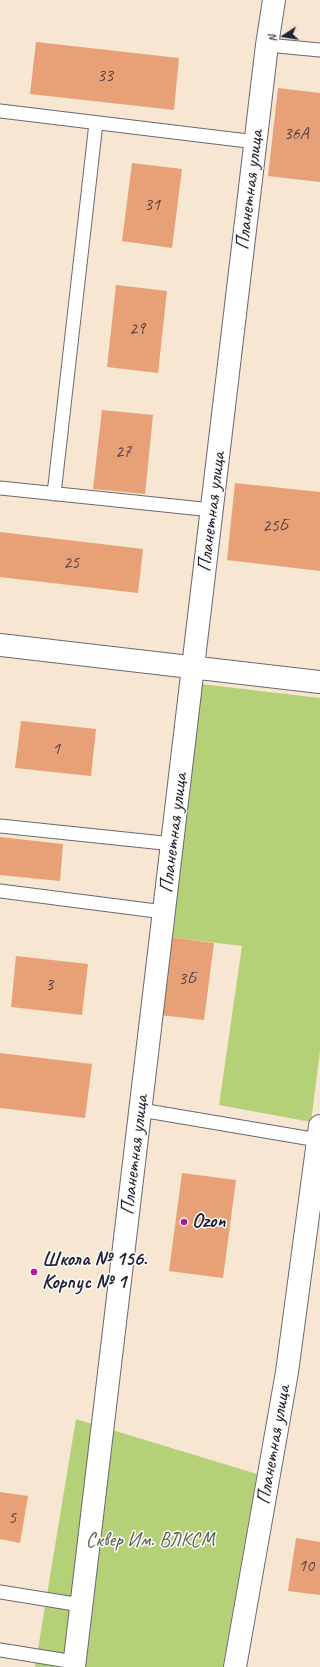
<!DOCTYPE html>
<meta charset="utf-8">
<style>
body{margin:0}
#map{position:relative;width:320px;height:1667px;overflow:hidden;background:#f7e6d2;font-family:Caveat,sans-serif}
canvas{display:block}
.north{position:absolute;left:264px;top:16px;width:40px;height:40px;-webkit-text-stroke:3px #fdfcf7;paint-order:stroke;rotate:258deg;font-size:11px;font-weight:700;line-height:16px;text-align:center;color:#22223b}
.north::after{content:'';display:block;margin:auto;width:14px;height:18px;background:#22223b;clip-path:polygon(50% 0,100% 100%,50% 72%,0 100%)}
</style>
<div id="map">
<canvas width="320" height="1667"></canvas>
<div class="north">N</div>
</div>
<script>
const ctx = document.querySelector('canvas').getContext('2d');
ctx.lineJoin = 'round';
function fillPath(path, color) { ctx.fillStyle = color; ctx.fill(path, 'evenodd'); }
const shape = rows => new Path2D(rows.map(r => 'M' + r).join(''));
function strokePath(path, color, width, dash) { ctx.strokeStyle = color; ctx.lineWidth = width; ctx.lineCap = dash ? 'butt' : 'round'; ctx.setLineDash(dash || []); ctx.stroke(path); }
function write(font, color, halo, rows, align = 'center') {
  ctx.font = font + ' Caveat,sans-serif'; ctx.lineWidth = 3; ctx.setLineDash([]); ctx.textBaseline = 'middle'; ctx.strokeStyle = halo; ctx.fillStyle = color; for (const [text, x, y, turn = 0] of rows) {
    ctx.save(); ctx.translate(x, y); ctx.rotate((+turn || 0) * Math.PI / 180); ctx.textAlign = isNaN(turn) ? turn : align; if (halo) ctx.strokeText(text, 0, 0); ctx.fillText(text, 0, 0); ctx.restore();
  }
}
fillPath(shape([
 [201,684,320,698,320,1051,311,1122,219,1105,242,946,169,937],
 [76,1419,257,1474,223,1667,35,1667]
]), '#b4d177');
fillPath(shape([
 [36,42,179,58,174,110,30,94],
 [278,88,320,93,320,182,268,176],
 [132,163,182,169,172,248,122,241],
 [116,285,167,291,158,373,107,367],
 [102,410,153,415,145,494,93,489],
 [235,483,320,492,320,571,227,560],
 [0,532,143,549,138,593,0,577],
 [21,721,96,729,91,776,15,768],
 [0,837,63,844,60,881,0,875],
 [169,937,214,943,204,1020,159,1015],
 [16,956,88,964,82,1015,11,1007],
 [0,1053,92,1064,85,1118,0,1108],
 [182,1173,236,1180,223,1278,169,1271],
 [0,1492,28,1496,20,1543,0,1539],
 [296,1538,320,1542,320,1595,288,1591]
]), '#e8a176');
const lane = shape([
 [267,45,320,50],
 [0,111,256,142],
 [0,488,212,510],
 [54,494,96,123],
 [0,826,173,844],
 [0,891,164,912],
 [141,1110,318,1140],
 [0,1592,81,1605],
 [0,1650,74,1662]
]);
const street = shape([
 [0,645,320,682],
 [74,1667,267,45,274,0],
 [235,1667,287,1372,320,1126]
]);
strokePath(lane, '#6d6770', 15);
strokePath(street, '#6d6770', 24);
strokePath(lane, '#fff', 13);
strokePath(street, '#fff', 22);
for (const [x, y, r, color] of [
 [184,1222,4,"#b5179e"],
 [34,1272,4,"#b5179e"]
]) { const dot = new Path2D(); dot.arc(x, y, r, 0, 2 * Math.PI); ctx.fillStyle = color; ctx.fill(dot); strokePath(dot, '#fdfcf7', 1.5); }
write('18px', '#54424a', null, [
 ["33",105,76],
 ["36А",296,134],
 ["31",152,205],
 ["29",137,329],
 ["27",123,452],
 ["25Б",275,526],
 ["25",71,563],
 ["1",56,749],
 ["3Б",187,979],
 ["3",49,985],
 ["5",12,1518],
 ["10",306,1566]
]);
write('20px', '#22223b', '#fdfcf7', [
 ["Планетная улица",250,190,-83],
 ["Планетная улица",212,512,-83],
 ["Планетная улица",174,833,-83],
 ["Планетная улица",135,1155,-83],
 ["Планетная улица",274,1445,-80]
]);
write('bold 20px', '#22223b', '#fdfcf7', [
 ["Ozon",192,1222],
 ["Школа № 156.",42,1260],
 ["Корпус № 1",42,1283]
], 'left');
write('20px', '#555f50', '#fdfcf7', [
 ["Сквер Им. ВЛКСМ",150,1541]
]);
</script>
